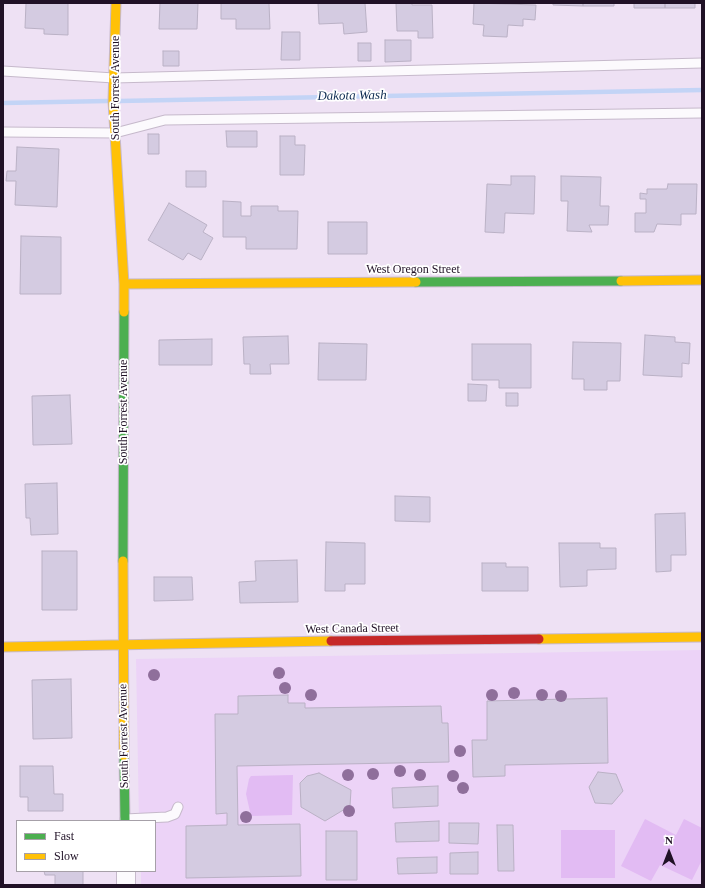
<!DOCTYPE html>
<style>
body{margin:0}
#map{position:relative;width:705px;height:888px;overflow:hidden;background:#eee1f4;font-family:"Times New Roman",serif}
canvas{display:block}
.frame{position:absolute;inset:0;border:4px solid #201126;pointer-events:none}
.legend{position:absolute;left:16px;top:820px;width:140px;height:52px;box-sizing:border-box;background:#fff;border:1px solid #a6a0a8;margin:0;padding:5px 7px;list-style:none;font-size:12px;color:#201126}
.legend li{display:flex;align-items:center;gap:8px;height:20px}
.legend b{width:20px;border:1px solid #a6a0a8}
.north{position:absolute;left:649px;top:832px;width:40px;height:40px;-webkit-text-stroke:3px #fff;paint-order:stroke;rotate:0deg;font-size:11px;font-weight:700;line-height:16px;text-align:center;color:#201126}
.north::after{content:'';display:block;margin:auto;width:14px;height:18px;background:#201126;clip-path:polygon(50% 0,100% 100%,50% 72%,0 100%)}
</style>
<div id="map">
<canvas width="705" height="888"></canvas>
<div class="frame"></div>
<ul class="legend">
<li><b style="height:5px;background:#4caf50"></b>Fast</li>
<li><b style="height:5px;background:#ffc107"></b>Slow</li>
</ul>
<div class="north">N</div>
</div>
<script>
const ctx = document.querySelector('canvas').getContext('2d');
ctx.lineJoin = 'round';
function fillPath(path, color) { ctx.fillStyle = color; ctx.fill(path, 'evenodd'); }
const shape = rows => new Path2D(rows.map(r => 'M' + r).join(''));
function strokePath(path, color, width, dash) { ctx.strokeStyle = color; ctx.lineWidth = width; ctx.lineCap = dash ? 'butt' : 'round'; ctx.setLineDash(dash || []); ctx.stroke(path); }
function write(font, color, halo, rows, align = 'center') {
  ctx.font = font + ' "Times New Roman",serif'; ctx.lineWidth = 3.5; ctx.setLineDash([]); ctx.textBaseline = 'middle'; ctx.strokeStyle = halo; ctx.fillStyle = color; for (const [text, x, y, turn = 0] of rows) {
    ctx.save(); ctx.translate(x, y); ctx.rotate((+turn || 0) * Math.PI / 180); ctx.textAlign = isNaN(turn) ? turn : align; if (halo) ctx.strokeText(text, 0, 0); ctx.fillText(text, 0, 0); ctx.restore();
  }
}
fillPath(shape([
 [702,650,702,885,141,885,141,871,155,871,155,821,139,821,136,659]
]), '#ecd3f7');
fillPath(shape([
 [293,775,292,815,251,816,246,794,249,779,251,776],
 [645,819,676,835,684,819,702,828,702,860,692,880,660,865,651,881,621,866],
 [561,830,615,830,615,878,561,878]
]), '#e2bbf3');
strokePath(shape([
 [119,101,702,90],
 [3,103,107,101]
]), '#c3d4f6', 4.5);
const building = shape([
 [26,3,68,3,68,35,44,34,44,29,25,28,26,3],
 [160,3,198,3,197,29,159,29,160,3],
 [221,3,269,3,270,29,236,29,236,19,221,19,221,3],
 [318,3,365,3,367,32,344,34,343,23,319,24,318,3],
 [396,3,412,3,412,5,432,5,433,38,418,38,418,31,397,31,396,3],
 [474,3,536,5,535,20,523,19,523,26,508,25,507,37,483,36,484,25,473,24,474,3],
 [553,3,583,3,583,6,553,5,553,3],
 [583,3,614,3,614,6,583,6,583,3],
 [634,3,665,3,665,8,634,8,634,3],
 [665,3,695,3,695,8,665,8,665,3],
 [282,32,300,32,300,60,281,60,282,32],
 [385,40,411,40,411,61,385,62,385,40],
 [358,43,371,43,371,61,358,61,358,43],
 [163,51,179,51,179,66,163,66,163,51],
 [226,131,257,131,257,147,227,147,226,131],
 [148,134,159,134,159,154,148,154,148,134],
 [280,136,295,136,295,145,305,145,304,175,280,175,280,136],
 [17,147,59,149,57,207,15,205,16,181,6,181,7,171,16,171,17,147],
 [186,171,206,171,206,187,186,187,186,171],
 [511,176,535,176,534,214,505,213,504,233,485,232,487,184,511,185,511,176],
 [561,176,601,177,600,206,609,206,608,225,589,225,592,232,567,231,568,201,561,201,561,176],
 [668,184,697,184,696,214,681,214,681,225,657,224,654,232,635,232,635,213,646,213,646,199,640,199,640,193,647,194,647,189,667,189,668,184],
 [223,201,241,202,241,216,251,216,251,206,278,206,278,211,298,211,297,249,246,249,246,237,223,237,223,201],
 [169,203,207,225,203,232,213,238,201,260,188,253,183,260,148,240,169,203],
 [328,222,367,222,367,254,328,254,328,222],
 [21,236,61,237,61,294,20,294,21,236],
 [645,335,675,337,675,342,690,343,689,364,682,363,682,377,643,375,645,335],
 [288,336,289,364,270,364,271,374,250,374,250,364,244,364,243,337,288,336],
 [212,339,212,365,159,365,159,340,212,339],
 [573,342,621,343,620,381,607,381,607,390,584,390,584,379,572,379,573,342],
 [319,343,367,344,366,380,318,380,319,343],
 [472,344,531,344,531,388,499,388,499,380,472,380,472,344],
 [468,384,487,385,486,401,468,401,468,384],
 [506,393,518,393,518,406,506,406,506,393],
 [70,395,72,444,33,445,32,396,70,395],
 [57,483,58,534,31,535,30,518,26,518,25,484,57,483],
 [395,496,430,497,430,522,395,521,395,496],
 [685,513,686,555,671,555,671,571,656,572,655,514,685,513],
 [326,542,365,543,365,584,345,584,345,591,325,591,326,542],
 [559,543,600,543,600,548,616,548,616,569,587,570,587,586,560,587,559,543],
 [42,551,77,551,77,610,42,610,42,551],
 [297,560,298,602,240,603,239,582,256,581,255,561,297,560],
 [482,563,506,563,506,567,528,567,528,591,482,591,482,563],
 [154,577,192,577,193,600,154,601,154,577],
 [71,679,72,738,33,739,32,680,71,679],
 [288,695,288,703,305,703,305,708,441,706,442,723,448,723,449,762,237,766,238,825,300,824,301,876,186,878,186,826,227,825,227,813,216,814,215,714,238,714,238,696,288,695],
 [607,698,608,763,505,765,505,776,473,777,472,740,487,740,487,701,607,698],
 [20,766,53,766,54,794,63,794,63,811,28,811,28,797,20,797,20,766],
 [598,772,616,774,623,791,612,804,595,803,589,787,598,772],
 [319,773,351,790,350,806,325,821,301,807,300,783,307,776,319,773],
 [438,786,438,806,393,808,392,788,438,786],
 [439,821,439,841,396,842,395,823,439,821],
 [449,823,479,823,478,844,449,843,449,823],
 [497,825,513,825,514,871,498,871,497,825],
 [326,831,357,831,357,880,326,880,326,831],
 [478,852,478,874,450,874,450,853,478,852],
 [437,857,437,873,398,874,397,858,437,857],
 [44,871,83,871,83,885,55,885,55,875,45,875,44,871]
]);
fillPath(building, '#d4cbe1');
strokePath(building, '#bab1c5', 1);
const lane = shape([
 [3,71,114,78,702,63],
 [3,132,115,133,165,120,702,113],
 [125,819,167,817,175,814,178,807]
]);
const street = shape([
 [126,871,126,885]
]);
const fast = shape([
 [416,282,621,281],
 [123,561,124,312],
 [124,756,125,821]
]);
const slow = shape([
 [116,3,113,101,124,284,124,312],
 [621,281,702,280],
 [124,284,416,282],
 [123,561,124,756],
 [539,639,702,637],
 [3,647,331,641]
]);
const jam = shape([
 [331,641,539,639]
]);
strokePath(lane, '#c6b9cb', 11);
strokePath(street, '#c6b9cb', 20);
strokePath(fast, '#c6b9cb', 11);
strokePath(slow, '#c6b9cb', 11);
strokePath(jam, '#c6b9cb', 11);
strokePath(lane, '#fcfafd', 9);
strokePath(street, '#fcfafd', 18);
strokePath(fast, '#4caf50', 9);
strokePath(slow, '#ffc107', 9);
strokePath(jam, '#c62828', 9);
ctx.fillStyle = '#8f6f9b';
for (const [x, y] of [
 [279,673],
 [154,675],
 [285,688],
 [514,693],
 [311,695],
 [492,695],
 [542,695],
 [561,696],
 [460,751],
 [400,771],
 [373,774],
 [348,775],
 [420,775],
 [453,776],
 [463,788],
 [349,811],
 [246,817]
]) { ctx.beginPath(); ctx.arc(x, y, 6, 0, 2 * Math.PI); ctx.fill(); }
write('12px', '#201126', '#fff', [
 ["South Forrest Avenue",116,88,-90],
 ["West Oregon Street",413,270],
 ["South Forrest Avenue",124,412,-90],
 ["West Canada Street",352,629,-1],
 ["South Forrest Avenue",124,736,-91]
]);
write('italic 13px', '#0d2b51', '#fff', [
 ["Dakota Wash",352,96,-1]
]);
</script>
